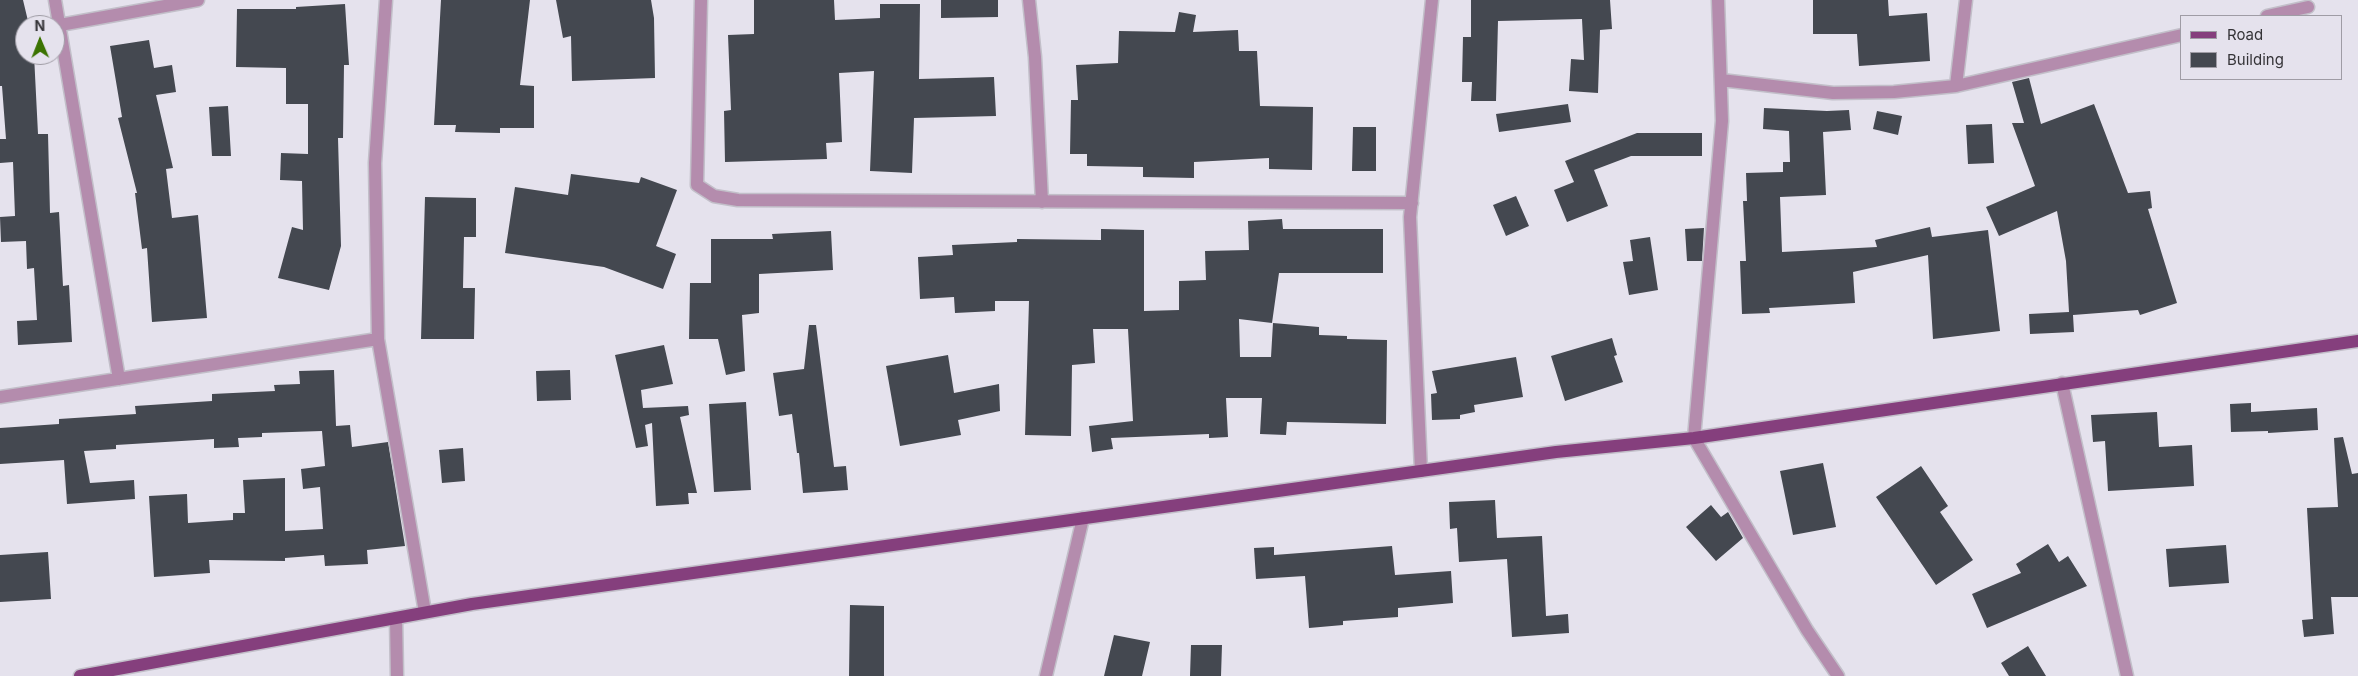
<!DOCTYPE html>
<style>
body{margin:0}
#map{position:relative;width:2358px;height:676px;overflow:hidden;background:#e5e2ed;font-family:Inter,sans-serif}
canvas{display:block}
.legend{position:absolute;left:2180px;top:15px;width:162px;height:65px;box-sizing:border-box;background:#e5e2ed;border:1px solid #9f9ca5;margin:0;padding:6px 9px;list-style:none;font-size:15px;color:#353438}
.legend li{display:flex;align-items:center;gap:10px;height:25px}
.legend b{width:25px;border:1px solid #9f9ca5}
.north{position:absolute;left:15px;top:15px;width:50px;height:50px;box-sizing:border-box;background:#e5e2ed;border:1px solid #9f9ca5;border-radius:50%;rotate:359deg;font-size:14px;font-weight:700;line-height:20px;text-align:center;color:#353438}
.north::after{content:'';display:block;margin:auto;width:18px;height:22px;background:#3b7301;clip-path:polygon(50% 0,100% 100%,50% 72%,0 100%)}
</style>
<div id="map">
<canvas width="2358" height="676"></canvas>
<ul class="legend">
<li><b style="height:6px;background:#853f7d"></b>Road</li>
<li><b style="height:14px;background:#444850"></b>Building</li>
</ul>
<div class="north">N</div>
</div>
<script>
const ctx = document.querySelector('canvas').getContext('2d');
ctx.lineJoin = 'round';
function fillPath(path, color) { ctx.fillStyle = color; ctx.fill(path, 'evenodd'); }
const shape = rows => new Path2D(rows.map(r => 'M' + r).join(''));
function strokePath(path, color, width, dash) { ctx.strokeStyle = color; ctx.lineWidth = width; ctx.lineCap = dash ? 'butt' : 'round'; ctx.setLineDash(dash || []); ctx.stroke(path); }
fillPath(shape([
 [0,0,23,0,28,21,32,20,32,25,25,25,25,55,34,55,38,134,48,134,50,213,59,212,63,286,69,285,72,342,18,345,17,321,37,320,34,268,27,269,26,241,1,242,0,217,15,216,13,162,0,163,0,139,6,139,2,86,0,86],
 [441,0,530,0,520,85,534,86,534,128,500,128,500,133,455,132,456,125,434,125],
 [556,0,651,0,654,18,655,78,572,81,571,36,563,38],
 [754,0,834,0,835,20,880,18,880,4,920,4,919,79,994,77,996,116,914,118,912,173,870,171,874,71,839,73,842,142,826,143,827,159,725,162,724,111,731,110,728,35,754,34],
 [941,0,998,0,998,17,941,18],
 [1471,0,1610,0,1612,29,1600,30,1598,93,1569,91,1571,59,1584,60,1582,19,1498,21,1496,101,1471,101,1472,82,1462,82,1463,37,1471,37],
 [1813,0,1888,0,1889,16,1927,13,1930,61,1859,66,1857,34,1813,34],
 [345,4,349,65,344,65,343,138,338,138,341,246,329,290,278,278,292,227,303,230,302,181,280,180,281,153,308,154,308,104,286,104,286,68,236,67,237,9,296,9,296,7],
 [1179,12,1196,15,1193,32,1238,30,1239,51,1257,51,1260,106,1313,107,1312,170,1269,169,1269,158,1194,162,1194,178,1143,177,1143,167,1087,166,1087,154,1070,154,1071,100,1078,100,1076,65,1118,63,1119,31,1175,32],
 [149,40,154,68,172,65,176,92,156,95,173,168,166,169,172,218,198,215,207,318,152,322,147,248,142,249,135,193,137,193,118,118,122,117,110,46],
 [2029,78,2041,124,2094,104,2128,193,2150,191,2152,208,2148,209,2177,303,2140,315,2138,310,2073,315,2074,332,2030,334,2029,314,2069,312,2066,261,2057,211,1999,236,1986,207,2035,186,2012,123,2024,123,2012,82],
 [1568,104,1571,122,1499,132,1496,114],
 [228,106,231,156,212,156,209,107],
 [1764,108,1827,111,1849,110,1851,130,1823,132,1826,195,1780,197,1782,252,1877,247,1875,240,1930,227,1932,237,1988,230,2000,331,1933,339,1928,255,1853,272,1855,303,1769,308,1770,313,1742,314,1740,261,1746,261,1743,201,1747,201,1746,173,1783,172,1783,162,1790,162,1789,131,1763,129],
 [1877,111,1902,116,1898,135,1873,129],
 [1992,124,1994,163,1968,164,1966,125],
 [1353,127,1376,127,1376,171,1352,171],
 [1637,133,1702,133,1702,156,1631,156,1594,170,1608,206,1567,222,1554,190,1574,182,1565,161],
 [571,174,639,183,641,177,677,190,656,246,676,254,663,289,604,267,505,253,515,187,568,195],
 [1516,196,1529,226,1506,236,1493,205],
 [425,197,476,198,476,237,464,237,463,288,475,288,474,339,421,339],
 [1282,219,1283,229,1383,229,1383,273,1279,273,1272,323,1239,319,1240,357,1271,357,1273,323,1319,327,1319,335,1347,336,1347,339,1387,340,1386,424,1287,422,1286,435,1260,434,1262,398,1226,398,1228,437,1209,438,1209,434,1111,438,1113,449,1092,452,1089,426,1133,421,1128,329,1093,329,1095,363,1072,365,1071,436,1025,435,1029,301,995,301,995,311,955,313,954,297,920,299,918,257,953,255,952,245,1017,242,1017,239,1101,240,1101,229,1144,230,1144,311,1179,310,1179,281,1206,280,1205,251,1249,250,1248,221],
 [1704,228,1702,261,1687,261,1685,229],
 [831,231,833,270,759,274,759,313,742,315,745,371,726,375,718,339,689,339,690,283,711,283,711,239,773,239,772,234],
 [1650,237,1658,290,1629,295,1623,262,1633,261,1630,240],
 [809,325,816,325,834,467,846,466,848,490,803,493,799,453,797,453,792,414,779,416,773,373,804,369],
 [1612,338,1617,355,1614,356,1623,382,1565,401,1551,356],
 [664,345,673,384,641,390,643,408,688,406,689,415,680,417,697,493,688,493,689,504,656,506,652,423,645,425,648,446,636,448,615,355],
 [948,355,954,393,999,384,1000,411,958,420,961,435,900,446,886,366],
 [1516,357,1523,397,1474,405,1475,412,1460,415,1460,419,1432,420,1431,394,1437,393,1432,371],
 [334,370,336,426,350,425,352,447,388,442,405,546,367,550,368,564,325,566,324,555,285,558,285,561,209,560,210,573,154,577,149,496,187,494,188,523,233,520,233,513,245,513,243,480,285,478,285,531,323,529,320,487,303,489,301,469,325,466,322,431,262,433,262,437,238,438,239,447,214,448,214,439,116,445,116,449,84,451,90,483,134,480,135,499,67,504,64,460,0,464,0,428,59,424,59,419,136,414,135,406,212,401,212,394,275,391,274,385,300,384,299,371],
 [570,370,571,400,537,401,536,371],
 [746,402,751,490,714,492,709,404],
 [2251,403,2251,412,2317,408,2318,430,2268,433,2268,431,2231,432,2230,404],
 [2157,412,2159,447,2192,445,2194,486,2108,491,2105,441,2093,442,2091,415],
 [2343,437,2352,474,2358,473,2358,597,2331,597,2334,634,2304,637,2302,620,2313,619,2307,508,2338,507,2334,438],
 [463,448,465,481,442,483,439,450],
 [1823,463,1836,527,1793,535,1780,471],
 [1921,466,1948,506,1940,512,1973,560,1936,585,1876,497],
 [1495,500,1497,538,1542,536,1546,616,1568,614,1569,633,1512,637,1507,559,1459,562,1457,528,1450,529,1449,502],
 [1711,505,1721,517,1728,512,1743,538,1716,561,1686,527],
 [2048,544,2059,562,2068,556,2087,586,1987,628,1972,594,2021,573,2016,564],
 [2226,545,2229,583,2169,587,2166,549],
 [1392,546,1395,575,1451,571,1453,603,1398,608,1398,617,1343,621,1343,625,1309,628,1305,576,1256,579,1254,548,1274,547,1274,555],
 [48,552,51,599,0,602,0,555],
 [850,605,884,606,884,676,849,676],
 [1114,635,1150,642,1142,676,1104,676],
 [1191,645,1222,645,1221,676,1190,676],
 [2028,646,2046,676,2009,676,2001,663]
]), '#444850');
const minor = shape([
 [55,0,119,379],
 [386,0,375,163,378,339,425,612],
 [701,0,697,185,714,196,738,200,1412,203],
 [1029,0,1035,57,1042,202],
 [1718,0,1722,121,1694,438,1807,630,1838,676],
 [2267,16,2308,7],
 [60,25,198,0],
 [1721,80,1833,93,1894,92,1956,86,2182,35],
 [1956,86,1966,0],
 [2062,383,2127,676],
 [0,397,378,339],
 [1421,471,1410,217,1432,0],
 [396,618,397,676],
 [1046,676,1083,518]
]);
const major = shape([
 [80,676,472,604,1556,452,1694,438,2358,341]
]);
strokePath(minor, '#c2bfc9', 15);
strokePath(major, '#c2bfc9', 15);
strokePath(minor, '#b48cad', 12);
strokePath(major, '#853f7d', 12);
</script>
